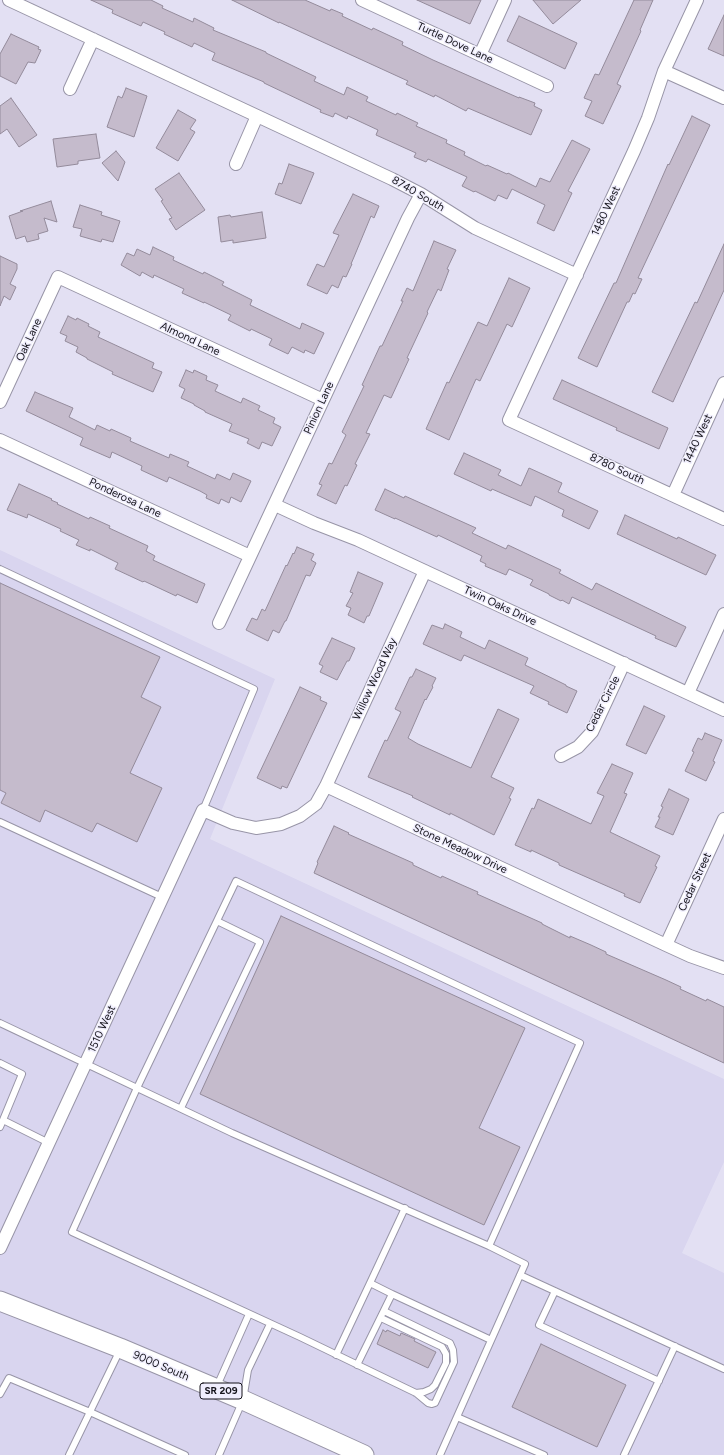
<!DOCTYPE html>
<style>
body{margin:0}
canvas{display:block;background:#e3e0f3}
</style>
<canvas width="724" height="1455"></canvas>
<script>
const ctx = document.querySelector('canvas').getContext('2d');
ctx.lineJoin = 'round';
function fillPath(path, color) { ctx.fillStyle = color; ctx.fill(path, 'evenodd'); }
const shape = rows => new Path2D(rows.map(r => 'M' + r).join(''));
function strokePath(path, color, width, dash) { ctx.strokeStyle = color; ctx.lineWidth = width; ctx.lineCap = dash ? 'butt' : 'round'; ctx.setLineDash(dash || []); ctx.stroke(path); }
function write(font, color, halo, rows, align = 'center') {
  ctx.font = font + ' Figtree,sans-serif'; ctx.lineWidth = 3; ctx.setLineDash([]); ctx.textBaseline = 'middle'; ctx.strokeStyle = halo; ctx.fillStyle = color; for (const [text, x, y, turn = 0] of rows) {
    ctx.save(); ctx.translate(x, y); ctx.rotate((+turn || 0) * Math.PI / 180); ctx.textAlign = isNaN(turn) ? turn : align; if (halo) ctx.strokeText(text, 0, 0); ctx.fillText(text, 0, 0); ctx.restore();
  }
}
fillPath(shape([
 [0,550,275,679,210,839,724,1079,724,1162,682,1253,724,1273,724,1455,0,1455]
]), '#d9d5ef');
const building = shape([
 [91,0,151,0,163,6,162,8,193,22,194,18,214,28,213,30,266,52,266,53,316,77,314,81,344,95,347,87,368,97,366,101,396,115,397,113,418,123,416,126,447,140,446,143,465,152,464,155,486,166,487,165,507,174,508,173,536,187,540,178,550,182,572,140,590,149,568,191,572,193,554,231,537,223,545,205,512,189,507,199,498,195,495,201,475,191,474,192,462,186,467,177,428,159,426,162,414,157,416,153,376,135,378,130,348,116,347,119,335,113,333,117,320,112,321,110,264,83,264,82,212,60,215,53,194,43,192,47,164,34,165,32,143,22,141,26,112,13,113,10,91,0],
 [232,0,305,0,330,11,331,9,343,14,342,16,372,30,373,28,403,42,402,45,433,60,519,98,519,97,535,103,534,106,542,110,531,135,468,108,466,111,435,95,434,97,406,84,408,81,279,22,279,23,232,0],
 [417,0,481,0,470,24,417,0],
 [533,0,581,0,553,24,533,0],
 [634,0,653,0,640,30,641,31,617,84,621,86,603,124,585,116,592,101,584,98,595,74,599,75,634,0],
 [724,15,724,56,708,49,724,15],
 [519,16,577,43,565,69,507,41,519,16],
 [11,34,39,47,38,49,41,50,35,63,28,62,16,84,0,76,0,54,11,34],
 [126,88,147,96,134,137,107,127,118,96,122,98,126,88],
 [11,98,37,135,19,147,7,129,0,134,0,106,11,98],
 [178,110,196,120,190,129,195,132,178,161,156,148,178,110],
 [692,116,710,125,638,278,642,279,635,294,633,293,629,302,627,302,597,367,578,358,614,283,616,283,668,164,669,165,692,116],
 [96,134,100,158,78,161,78,164,57,167,53,139,96,134],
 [116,151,125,162,118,181,102,163,116,151],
 [289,164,314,173,301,204,275,194,279,183,282,184,289,164],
 [179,173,205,210,176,230,169,219,172,218,161,201,163,200,155,189,179,173],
 [353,194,379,206,374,218,371,216,354,257,351,264,352,264,346,277,343,276,338,288,332,285,327,294,307,285,317,264,324,267,339,235,333,233,353,194],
 [51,201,57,222,44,218,48,231,38,234,39,239,27,242,25,236,16,239,9,216,23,211,20,211,51,201],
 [80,205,102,212,101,215,120,221,113,242,102,239,101,242,80,236,82,229,73,227,80,205],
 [262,212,266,238,233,243,233,240,221,242,218,217,230,215,231,217,262,212],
 [434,241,456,250,447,269,449,270,441,291,438,289,427,312,428,313,407,358,409,359,391,398,384,395,366,433,370,434,355,464,357,465,347,486,345,485,336,504,317,495,322,485,319,484,329,463,332,464,346,435,342,432,364,386,362,385,380,346,382,346,403,301,401,301,407,288,413,291,434,241],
 [724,244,724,290,673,402,652,392,695,302,697,303,724,244],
 [153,247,174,257,173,260,203,274,204,272,224,282,222,285,252,300,250,305,300,329,302,323,324,333,314,354,305,350,304,353,292,347,288,354,269,345,272,339,251,329,250,331,228,320,231,315,204,302,204,303,182,293,184,289,154,275,153,278,142,272,140,276,121,265,127,253,134,256,137,249,150,255,153,247],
 [0,256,17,264,17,269,10,284,16,287,10,300,4,296,0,306,0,256],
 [509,278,530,288,512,327,507,324,480,381,476,379,449,440,426,429,447,382,449,383,478,322,487,326,509,278],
 [68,316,76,320,77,318,89,324,88,326,100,332,98,337,154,363,152,368,162,372,153,392,112,374,113,372,87,359,87,358,76,352,78,347,65,341,67,336,60,333,68,316],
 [186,370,193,373,194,370,207,376,206,380,218,385,215,391,241,403,243,398,260,406,258,410,275,418,273,423,281,427,272,446,262,442,259,449,247,443,249,439,229,431,232,424,205,412,205,411,194,405,194,404,181,398,185,389,179,386,186,370],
 [562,380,668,428,659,449,616,430,617,428,553,399,562,380],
 [35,392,73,408,69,417,95,430,97,425,110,431,111,429,131,438,130,441,169,458,170,454,189,462,187,466,215,479,217,474,230,480,233,473,251,481,241,502,231,497,229,503,221,499,219,504,206,498,207,495,200,491,169,477,167,482,141,470,142,466,112,452,110,458,80,445,83,438,26,411,35,392],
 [464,453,501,470,498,475,521,486,529,468,562,483,558,492,598,511,589,529,562,516,564,510,535,496,531,506,492,489,491,491,454,474,464,453],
 [19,484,52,499,51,500,58,503,57,504,89,519,90,517,110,526,109,528,148,546,146,551,155,556,153,560,205,584,197,603,177,594,176,596,144,581,143,582,115,569,118,563,90,549,90,551,76,545,79,540,60,531,61,529,28,514,27,518,7,510,19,484],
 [385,489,404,498,405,496,476,528,472,533,506,549,508,545,542,561,561,570,559,573,592,590,596,583,686,627,676,647,655,638,656,636,572,597,569,604,562,600,561,601,549,595,549,594,530,585,533,580,509,569,506,575,485,566,486,564,480,561,482,556,438,535,437,537,395,518,395,519,375,510,385,489],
 [625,515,677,539,678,537,716,555,706,575,617,534,625,515],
 [297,547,314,554,311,560,316,563,310,576,306,575,286,621,285,621,279,633,273,630,268,641,246,630,252,618,257,620,262,609,265,611,286,565,287,566,293,553,294,554,297,547],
 [358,572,383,583,369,616,367,616,364,623,348,615,351,608,346,606,353,593,350,592,358,572],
 [0,583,160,657,141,697,161,707,130,773,162,788,137,842,97,823,92,832,45,810,40,822,1,803,6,793,0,790,0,583],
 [445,624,462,632,460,637,485,649,489,640,528,658,525,665,566,685,566,686,577,691,567,713,548,704,549,702,530,693,534,686,464,655,461,661,423,644,432,625,443,629,445,624],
 [332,638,355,648,349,661,347,661,337,680,320,672,323,666,319,664,332,638],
 [416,669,436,678,432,686,433,687,426,700,425,699,408,738,418,744,471,768,498,709,519,719,491,777,514,788,509,798,511,799,494,835,450,813,450,815,412,797,413,796,368,777,385,740,387,741,401,712,395,709,410,677,412,677,416,669],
 [300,687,321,697,320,700,327,703,287,788,282,786,281,789,257,778,300,687],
 [644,706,665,716,646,754,626,745,644,706],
 [705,733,722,740,713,761,715,762,706,781,685,771,694,752,692,751,698,738,702,740,705,733],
 [612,764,633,773,624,793,627,794,610,832,660,856,655,866,657,867,640,903,624,896,625,894,559,865,559,863,531,850,531,852,515,845,532,808,534,809,538,799,591,824,604,796,597,793,612,764],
 [669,789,689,799,673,835,655,827,660,817,658,817,663,807,661,806,669,789],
 [334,826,349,833,348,834,413,863,413,865,441,878,442,876,462,885,478,892,477,894,542,923,542,924,570,938,570,936,591,945,606,952,606,954,666,980,681,987,680,989,706,1001,707,999,724,1007,724,1063,314,873,318,863,317,862,334,826],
 [281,916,525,1028,479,1128,520,1147,484,1225,200,1094,281,916],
 [383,1330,386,1332,387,1330,400,1336,401,1333,415,1339,414,1341,436,1352,428,1368,377,1344,383,1330],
 [541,1344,626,1385,597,1447,512,1407,541,1344]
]);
fillPath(building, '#c5bbcc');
strokePath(building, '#948b9b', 1);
const service = shape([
 [0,569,254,689,203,810],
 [0,822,162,897],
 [0,1023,232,1133,489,1246,525,1264,440,1455],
 [0,1063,22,1074,3,1120],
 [181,1108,260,942,217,921],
 [0,1127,3,1120,49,1143],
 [520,1275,724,1369],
 [370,1283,405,1208],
 [555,1291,539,1325,659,1381],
 [384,1311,450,1343,453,1350,454,1362,435,1403,432,1404,428,1403,416,1393,300,1337,72,1232,137,1088,236,881,580,1043,489,1246],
 [381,1318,442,1347,446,1354,446,1363,435,1385,431,1389,424,1392,416,1393],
 [336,1355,370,1283,392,1294],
 [357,1365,392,1294,491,1340],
 [217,1386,249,1314],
 [0,1394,9,1378,90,1412,185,1455],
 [457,1417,544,1455],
 [69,1455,120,1350],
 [219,1455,243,1400,248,1370,270,1324],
 [624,1455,675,1346]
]);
const minor = shape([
 [9,0,392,179,421,194,475,228,577,275],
 [362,0,547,86],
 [697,0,664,71,648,118,634,151,509,420,724,519],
 [480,55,505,0],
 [664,71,724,98],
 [70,89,93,39],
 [236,164,257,116],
 [0,402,58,277,323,400],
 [0,440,250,556],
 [673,495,724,383],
 [275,505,314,523,358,540,724,710],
 [219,623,408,218,421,194],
 [688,693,724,614],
 [561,756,578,747,592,732,624,663],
 [326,786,666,945,690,956,724,968],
 [666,945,724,819],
 [0,1248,203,810,233,823,256,828,281,824,300,816,316,804,326,786,425,571]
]);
const primary = shape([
 [0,1301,120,1348,243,1400,364,1455]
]);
strokePath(service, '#9895a7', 8);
strokePath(minor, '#9895a7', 14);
strokePath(primary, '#9895a7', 21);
strokePath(service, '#fff', 6);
strokePath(minor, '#fff', 12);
strokePath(primary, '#fff', 19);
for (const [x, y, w] of [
 [221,1391,42]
]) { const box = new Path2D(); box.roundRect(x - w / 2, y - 8, w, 16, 3); ctx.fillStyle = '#f0eefd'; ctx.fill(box); strokePath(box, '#14131a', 1); }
write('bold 10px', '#14131a', null, [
 ["SR 209",221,1391]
]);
write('11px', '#14131a', '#f0eefd', [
 ["Turtle Dove Lane",455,43,25],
 ["8740 South",418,194,30],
 ["1480 West",606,211,-65],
 ["Almond Lane",190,339,25],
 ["Oak Lane",29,340,-65],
 ["Pinion Lane",319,408,-65],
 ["1440 West",698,439,-65],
 ["8780 South",617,469,25],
 ["Ponderosa Lane",125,498,25],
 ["Twin Oaks Drive",500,606,25],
 ["Willow Wood Way",375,679,-65],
 ["Cedar Circle",603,704,-63],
 ["Stone Meadow Drive",460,849,25],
 ["Cedar Street",695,882,-65],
 ["1510 West",102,1029,-65],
 ["9000 South",161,1366,23]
]);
</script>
